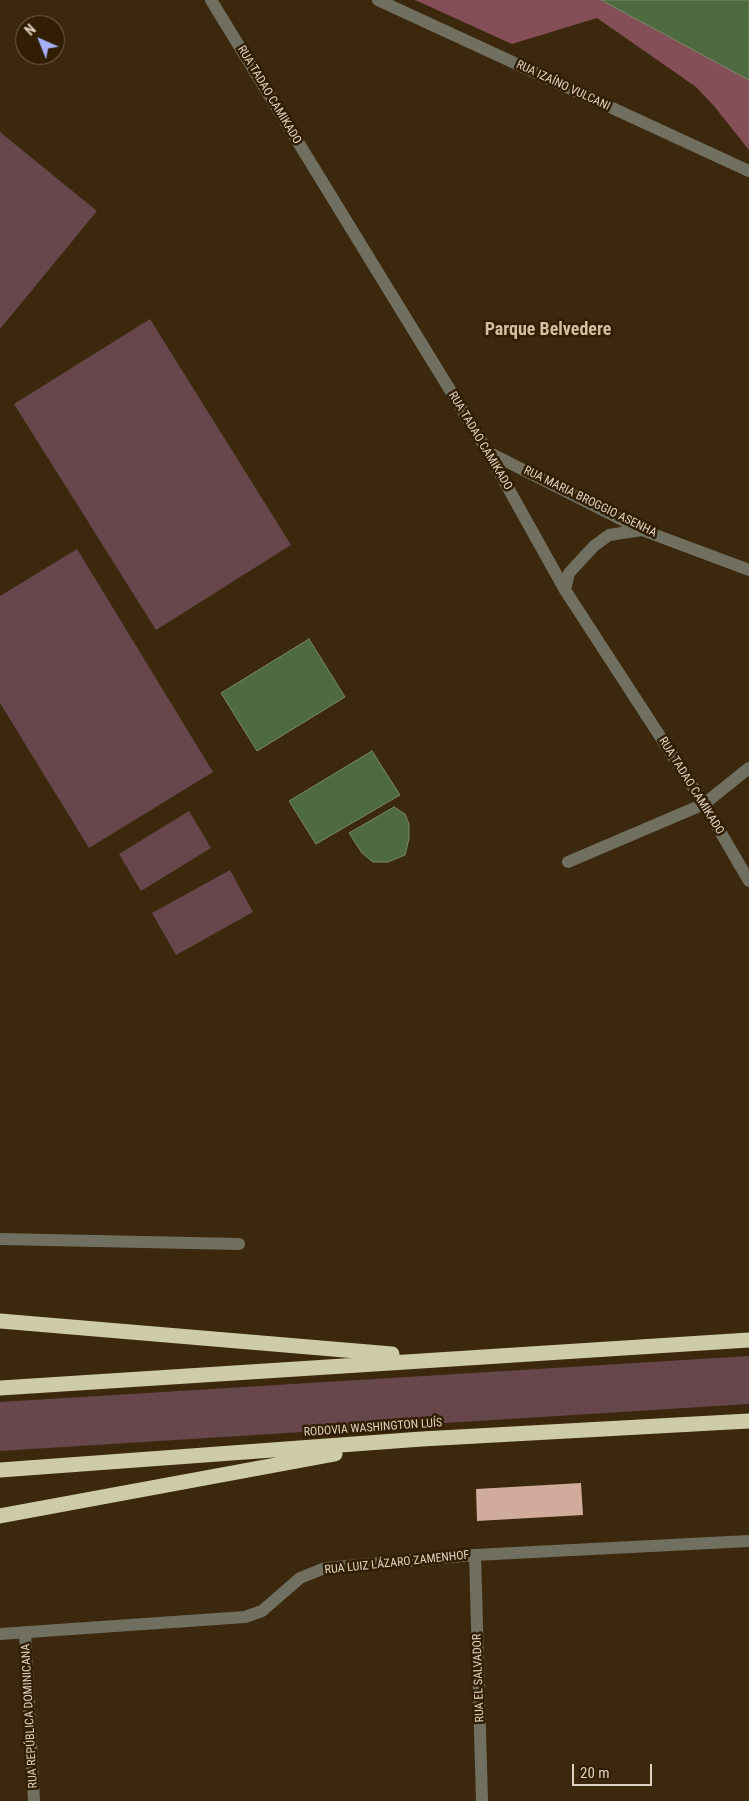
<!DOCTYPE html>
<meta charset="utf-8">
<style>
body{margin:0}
#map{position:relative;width:749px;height:1801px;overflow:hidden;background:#3b280d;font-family:"Roboto Condensed",sans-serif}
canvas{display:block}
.north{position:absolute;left:15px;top:15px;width:50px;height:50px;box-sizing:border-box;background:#311e03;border:1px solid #766650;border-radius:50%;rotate:316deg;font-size:14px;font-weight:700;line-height:20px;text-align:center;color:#ded2c3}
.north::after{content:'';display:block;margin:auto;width:18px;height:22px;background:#a6b1fc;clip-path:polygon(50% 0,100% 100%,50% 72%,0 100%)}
.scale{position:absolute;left:572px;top:1764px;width:80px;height:22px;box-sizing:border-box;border:2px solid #ded2c3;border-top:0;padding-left:6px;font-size:15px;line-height:18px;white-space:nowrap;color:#ded2c3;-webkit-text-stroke:4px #311e03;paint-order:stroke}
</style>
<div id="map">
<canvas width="749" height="1801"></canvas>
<div class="north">N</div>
<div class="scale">20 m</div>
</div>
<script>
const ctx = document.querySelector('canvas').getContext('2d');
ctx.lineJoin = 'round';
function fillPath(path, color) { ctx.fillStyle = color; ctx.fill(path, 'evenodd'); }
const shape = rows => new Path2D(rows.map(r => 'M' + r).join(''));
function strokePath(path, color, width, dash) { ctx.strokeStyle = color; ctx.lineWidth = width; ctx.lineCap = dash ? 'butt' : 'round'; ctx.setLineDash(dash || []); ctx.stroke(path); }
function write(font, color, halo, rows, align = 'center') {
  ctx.font = font + ' "Roboto Condensed",sans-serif'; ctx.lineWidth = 5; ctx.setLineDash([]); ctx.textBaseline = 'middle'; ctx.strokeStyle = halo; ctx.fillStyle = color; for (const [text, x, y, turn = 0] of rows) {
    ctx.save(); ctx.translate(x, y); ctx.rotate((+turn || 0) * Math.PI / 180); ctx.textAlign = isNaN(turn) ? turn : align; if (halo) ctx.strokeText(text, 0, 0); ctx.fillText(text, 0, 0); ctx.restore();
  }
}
fillPath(shape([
 [0,132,97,211,0,329],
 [150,319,291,545,156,630,14,404],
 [77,549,213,772,89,848,0,703,0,596],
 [189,811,211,848,141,891,119,854],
 [230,870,253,912,176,955,152,913],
 [749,1356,749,1404,0,1451,0,1402]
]), '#67474b');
fillPath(shape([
 [415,0,749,0,749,150,714,106,696,87,597,18,512,44]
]), '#844f56');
const water = shape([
 [601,0,749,0,749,80,601,0],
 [309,639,345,697,257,751,221,693,309,639],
 [372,751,400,795,316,844,289,801,372,751],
 [394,807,405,814,409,824,409,839,405,855,388,862,373,862,362,853,349,833,394,807]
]);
fillPath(water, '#4e6a41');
strokePath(water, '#798968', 1);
fillPath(shape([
 [581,1483,583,1515,477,1521,476,1489]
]), '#d1ab9c');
strokePath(shape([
 [211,0,488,452,565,590,704,804,749,881],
 [378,0,749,171],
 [488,452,642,530,749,570],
 [565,590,569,573,594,546,609,535,642,530],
 [568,862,704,804,749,768],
 [0,1239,239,1244],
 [475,1555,482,1801],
 [25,1632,34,1801],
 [0,1634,245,1617,262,1611,300,1578,325,1568,475,1555,749,1541]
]), '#706f60', 12);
strokePath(shape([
 [0,1321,392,1354],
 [0,1388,749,1340],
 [0,1470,422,1439,749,1421],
 [0,1516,335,1454]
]), '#cecca7', 15);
write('12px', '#ded2c3', '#311e03', [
 ["RUA IZAÍNO VULCANI",563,86,25],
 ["RUA TADAO CAMIKADO",269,95,59],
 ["RUA TADAO CAMIKADO",480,441,59],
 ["RUA MARIA BROGGIO ASENHA",590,502,26],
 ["RUA TADAO CAMIKADO",691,786,58],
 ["RODOVIA WASHINGTON LUÍS",373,1428,-4],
 ["RUA LUIZ LÁZARO ZAMENHOF",397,1563,-6],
 ["RUA EL SALVADOR",479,1678,-92],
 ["RUA REPÚBLICA DOMINICANA",30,1716,-93]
]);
write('bold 18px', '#d5bd9f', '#311e03', [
 ["Parque Belvedere",548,330]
]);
</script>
